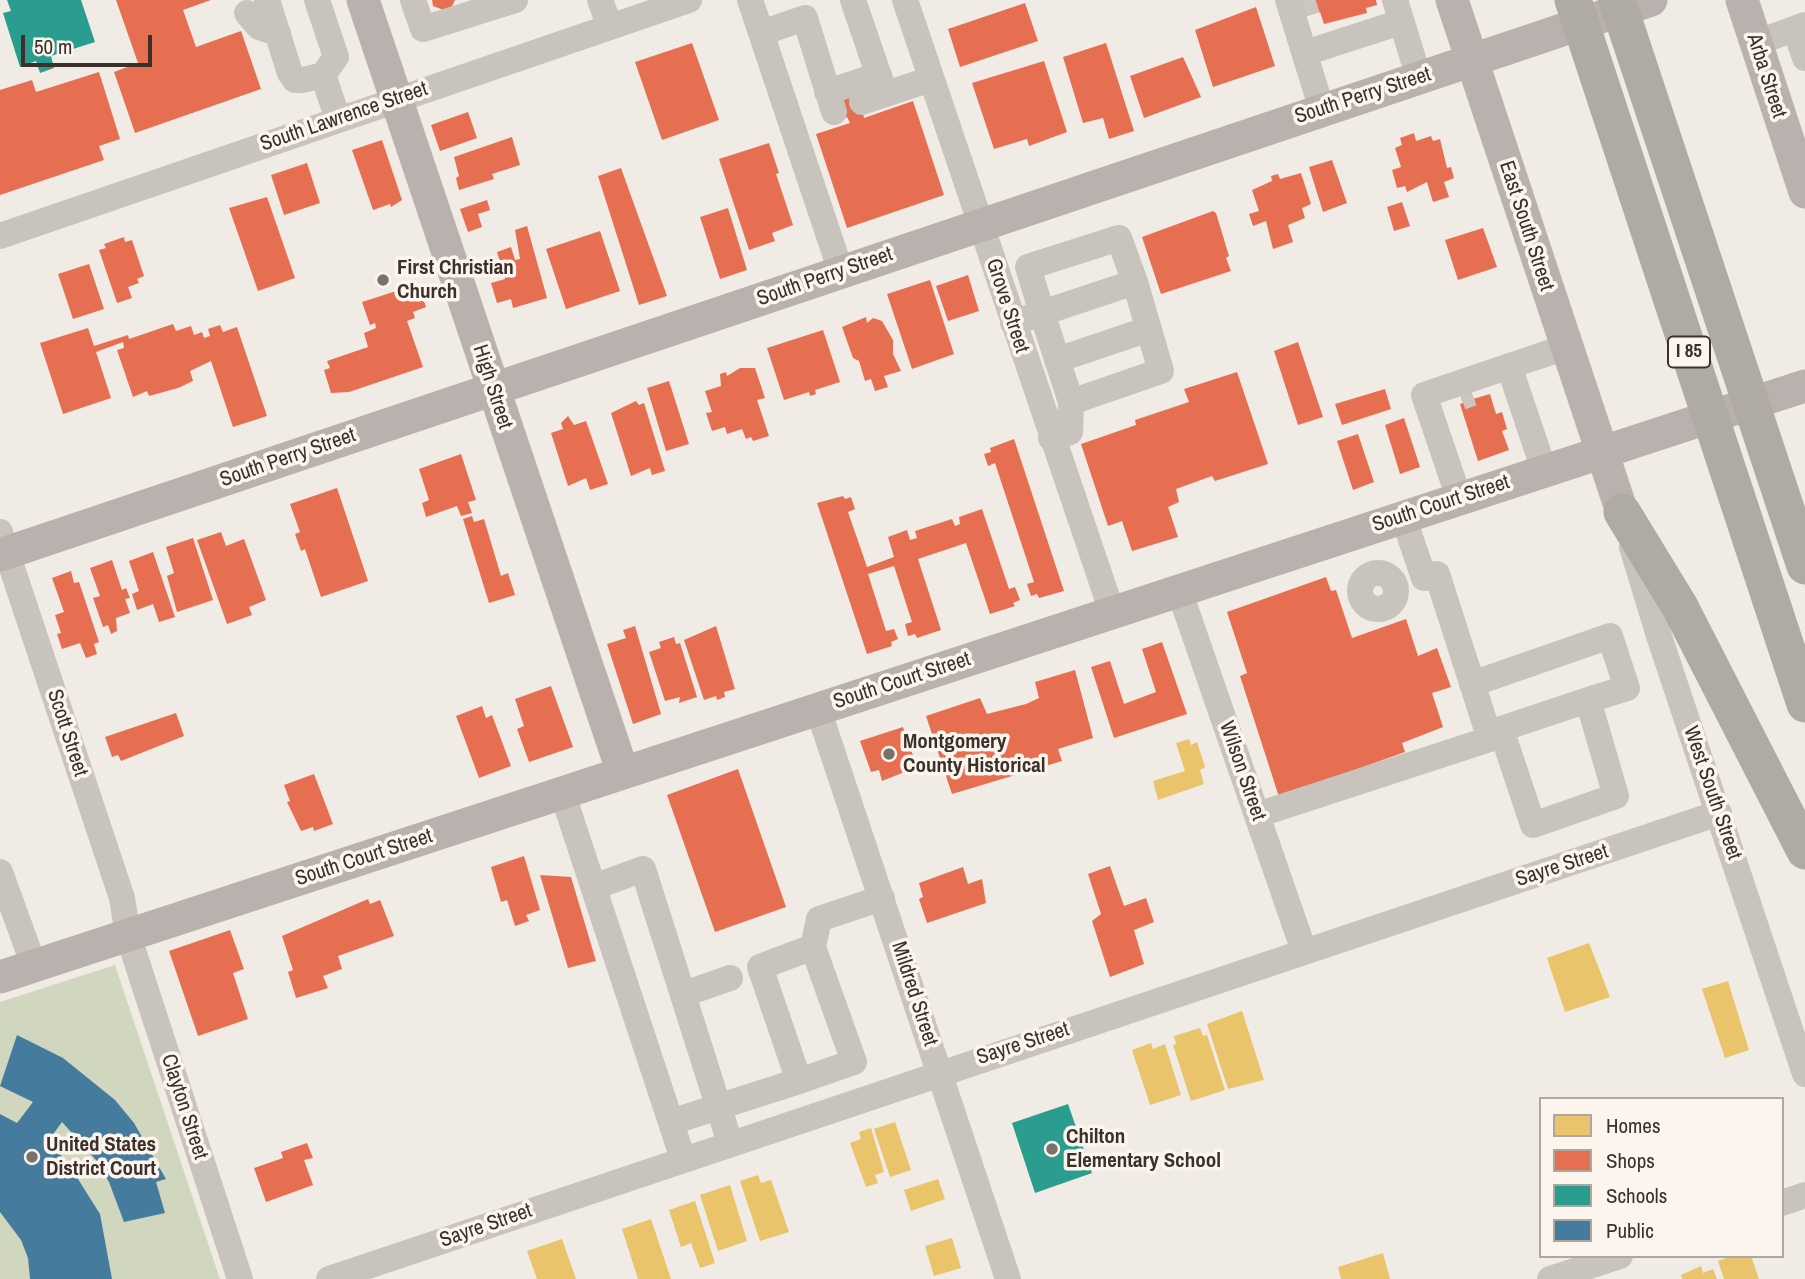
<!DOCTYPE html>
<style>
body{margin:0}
#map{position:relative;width:1805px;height:1279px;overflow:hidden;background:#f0ebe5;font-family:"Archivo Narrow",sans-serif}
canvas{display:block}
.legend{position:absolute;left:1539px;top:1097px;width:245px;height:161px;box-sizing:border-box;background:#fbf5ee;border:2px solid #aea6a0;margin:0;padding:9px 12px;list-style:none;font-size:21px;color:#3b302b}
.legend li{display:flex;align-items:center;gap:14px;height:35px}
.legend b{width:35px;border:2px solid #aea6a0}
.scale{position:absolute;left:21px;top:35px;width:131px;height:32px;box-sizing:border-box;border:4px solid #3b302b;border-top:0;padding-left:9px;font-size:21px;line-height:24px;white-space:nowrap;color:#3b302b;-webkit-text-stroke:5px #fbf5ee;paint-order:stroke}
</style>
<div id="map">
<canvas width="1805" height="1279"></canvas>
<ul class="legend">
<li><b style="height:19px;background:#e9c46a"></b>Homes</li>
<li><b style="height:19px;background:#e76f51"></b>Shops</li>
<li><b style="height:19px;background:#2a9d8f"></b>Schools</li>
<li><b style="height:19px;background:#457b9d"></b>Public</li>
</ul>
<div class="scale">50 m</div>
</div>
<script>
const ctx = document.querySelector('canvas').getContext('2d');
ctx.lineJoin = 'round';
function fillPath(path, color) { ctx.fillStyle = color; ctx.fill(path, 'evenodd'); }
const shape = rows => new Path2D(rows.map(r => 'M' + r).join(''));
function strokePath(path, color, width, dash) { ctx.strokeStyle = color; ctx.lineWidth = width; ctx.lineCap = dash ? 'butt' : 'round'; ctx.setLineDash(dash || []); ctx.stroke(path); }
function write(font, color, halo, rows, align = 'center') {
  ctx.font = font + ' "Archivo Narrow",sans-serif'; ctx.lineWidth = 7; ctx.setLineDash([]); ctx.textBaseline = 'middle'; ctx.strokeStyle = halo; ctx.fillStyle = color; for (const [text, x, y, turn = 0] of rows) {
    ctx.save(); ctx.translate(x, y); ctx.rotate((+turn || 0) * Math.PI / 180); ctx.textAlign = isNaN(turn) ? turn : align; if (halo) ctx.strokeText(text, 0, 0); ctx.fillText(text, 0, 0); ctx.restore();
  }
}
fillPath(shape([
 [115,965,220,1279,0,1279,0,1002]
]), '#d1d6bf');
fillPath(shape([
 [1189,739,1191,745,1197,742,1205,767,1200,770,1204,784,1158,800,1153,781,1185,771,1176,743],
 [1589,943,1610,997,1565,1012,1547,958],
 [1728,981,1749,1050,1725,1058,1702,989],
 [1242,1011,1264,1080,1228,1089,1207,1024],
 [1200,1028,1203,1036,1207,1035,1225,1090,1191,1101,1173,1045,1176,1044,1174,1036],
 [1151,1043,1153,1049,1165,1044,1181,1095,1150,1105,1132,1050],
 [895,1122,911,1170,890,1177,874,1129],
 [871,1128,884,1172,875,1175,878,1183,866,1187,850,1143,861,1139,859,1132],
 [758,1175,761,1183,771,1180,789,1232,760,1241,740,1181],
 [938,1179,945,1199,911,1211,904,1190],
 [730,1185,747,1241,718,1251,700,1195],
 [695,1201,715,1263,700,1268,691,1243,681,1247,669,1210],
 [651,1219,671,1279,638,1279,622,1229],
 [952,1238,961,1268,934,1276,925,1246],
 [562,1239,576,1279,537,1279,527,1251],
 [1383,1253,1390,1279,1341,1279,1338,1267],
 [1732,1256,1751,1256,1759,1279,1724,1279,1718,1261],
 [1701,1266,1703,1273,1713,1269,1717,1279,1682,1279,1681,1275]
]), '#e9c46a');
fillPath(shape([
 [116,0,211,0,183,10,196,47,241,31,261,89,135,133,114,72,138,63],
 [432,0,455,0,449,12,433,6],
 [1295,0,1376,0,1377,5,1366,8,1367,13,1324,24,1320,12,1296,19],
 [1025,3,1038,41,960,67,948,29],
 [1256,7,1275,66,1213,87,1195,30],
 [692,43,719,120,662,140,635,62],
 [1106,43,1134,131,1109,139,1103,118,1083,123,1063,57],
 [1183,57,1201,97,1144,118,1130,76],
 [1044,61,1067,132,1029,146,1027,139,994,149,972,83],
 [99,72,120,139,99,146,104,160,0,195,0,90,32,80,36,92],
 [859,93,864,118,913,101,944,195,847,228,816,134,850,123,847,117,844,119,838,100],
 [468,112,477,138,440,151,431,125],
 [1414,133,1416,141,1431,136,1433,141,1440,139,1447,168,1451,167,1454,178,1444,182,1449,197,1433,202,1427,182,1407,192,1405,186,1397,188,1392,170,1401,167,1395,148,1402,145,1400,138],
 [512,137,520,165,492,174,494,179,459,190,456,178,459,176,454,157],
 [382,140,402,200,391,207,390,204,373,210,352,150],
 [769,143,779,173,776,174,793,225,772,233,775,241,749,250,719,159],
 [1332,160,1347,203,1323,212,1309,167],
 [307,163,320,203,284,215,271,175],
 [621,168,667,296,639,305,598,176],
 [1301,173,1311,204,1302,208,1305,218,1288,225,1293,242,1273,249,1266,221,1253,226,1249,214,1259,211,1252,190,1272,181,1271,176,1278,174,1280,179],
 [267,197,295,278,258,291,229,208],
 [487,200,490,210,478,214,482,227,468,232,460,209],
 [1402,202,1410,226,1394,231,1387,207],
 [728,208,747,270,720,279,700,217],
 [1213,211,1216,213,1229,256,1226,258,1231,271,1161,294,1142,237],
 [527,226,547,298,513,308,511,299,497,303,491,283,505,279,497,252,511,247,515,260,520,259,515,230],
 [1483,228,1497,267,1458,280,1445,240],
 [600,231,620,291,566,309,546,249],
 [124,237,125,242,132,240,144,276,137,279,139,283,128,287,132,298,117,303,99,250,106,248,104,244],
 [89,264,104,309,73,319,58,274],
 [968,275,979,311,948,321,936,286],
 [930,280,954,354,912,369,887,294],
 [418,284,426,307,413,312,415,318,407,321,423,367,349,392,331,393,324,370,330,368,327,361,368,347,364,333,376,328,375,323,370,325,362,302],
 [866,317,867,323,873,318,882,321,893,340,893,354,901,371,884,376,888,387,875,391,871,379,865,381,859,361,853,358,842,327],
 [173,324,176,331,191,326,194,335,202,332,204,338,210,336,208,329,220,325,223,332,237,327,267,416,233,427,211,361,190,371,193,381,178,388,149,396,147,391,133,397,117,350,124,348,123,342,96,352,111,398,63,414,40,343,88,328,94,346,128,335,129,339],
 [823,330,840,382,815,390,816,394,810,396,809,392,784,400,767,348],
 [1298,342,1323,417,1298,425,1274,351],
 [740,368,755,368,765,398,757,400,769,436,753,441,751,437,746,439,742,429,727,434,725,427,712,431,706,413,712,412,705,391,721,386,720,374,726,372,727,376],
 [1237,372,1268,464,1215,481,1212,476,1176,489,1179,502,1168,507,1178,537,1132,551,1122,521,1108,526,1081,444,1136,425,1135,420,1189,402,1184,389],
 [669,381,689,444,666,451,647,388],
 [1468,384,1473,399,1490,394,1496,414,1502,412,1507,429,1502,431,1509,450,1478,461,1460,404,1463,403,1458,388],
 [1385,389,1391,409,1342,425,1335,404],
 [636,401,639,405,644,403,665,471,652,475,650,468,631,476,611,413],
 [568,416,574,425,586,421,608,484,590,490,586,478,568,486,551,433,563,429,561,423],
 [1404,418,1420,467,1400,474,1385,425],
 [1358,434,1374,482,1353,490,1337,441],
 [1014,439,1064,591,1039,598,1037,594,1031,596,1027,584,1034,582,995,463,988,466,984,454,991,452,990,448],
 [461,454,476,500,468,502,472,513,461,516,457,506,426,517,422,503,429,500,419,469],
 [337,488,368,581,321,597,305,549,301,551,295,534,300,532,290,504],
 [843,496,845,499,851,497,855,509,848,512,867,567,894,557,888,537,907,530,910,540,917,538,915,531,952,519,955,526,960,524,959,517,982,509,1009,589,1015,587,1020,600,1013,603,1015,606,990,614,966,543,918,559,941,630,917,638,915,634,908,636,905,624,912,622,894,566,868,574,886,631,894,629,898,639,891,642,892,646,867,654,817,503],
 [472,516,474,522,484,519,501,576,508,573,515,595,489,603,463,519],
 [221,532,226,546,244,539,266,600,249,607,252,615,227,624,197,540],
 [193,538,213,600,177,612,167,576,174,573,166,547],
 [153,552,175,617,159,622,153,604,137,610,132,594,139,591,129,561],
 [112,560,122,590,126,588,130,598,125,599,130,613,116,618,117,631,111,634,108,625,103,627,93,598,100,596,90,568],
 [71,571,74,583,79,582,99,642,94,644,97,654,86,658,80,643,62,649,57,634,61,633,55,615,64,612,52,578],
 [1326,577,1331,591,1336,590,1352,638,1406,619,1418,656,1437,648,1451,687,1432,693,1443,727,1402,743,1405,752,1279,797,1240,676,1247,673,1227,612],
 [635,626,661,714,633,724,607,644,626,638,623,630],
 [716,626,735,689,724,692,725,697,717,700,716,696,704,700,684,640],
 [674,637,676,644,680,643,697,697,679,703,680,697,665,701,649,652,661,648,659,642],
 [1162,642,1187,714,1114,738,1091,667,1110,661,1124,704,1156,692,1142,649],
 [1075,670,1093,738,1058,749,1062,761,952,794,926,716,980,698,987,714,1026,704,1039,698,1035,682],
 [551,686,573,747,529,762,517,729,524,726,515,699],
 [482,706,486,718,492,715,511,766,479,778,456,716],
 [176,713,184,736,121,761,118,755,112,757,105,737],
 [903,727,917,767,882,781,879,770,871,772,860,741],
 [738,769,786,907,715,932,667,795],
 [314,774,333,824,314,831,313,827,301,831,287,802,290,801,284,785],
 [524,856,540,910,526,915,529,921,515,926,507,900,501,902,491,867],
 [1110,866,1124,906,1146,898,1154,922,1134,930,1144,964,1110,977,1092,921,1101,914,1088,874],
 [963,867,968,884,982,879,986,903,927,923,919,899,923,897,919,883],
 [540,875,571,877,596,961,568,968],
 [368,899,370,904,380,900,394,936,338,956,342,969,323,976,328,988,296,998,288,972,293,970,282,936],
 [230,930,244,969,233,973,248,1019,198,1036,169,951],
 [307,1143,313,1158,304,1160,313,1185,266,1202,254,1168,283,1158,281,1152]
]), '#e76f51');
fillPath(shape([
 [7,0,81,0,95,42,51,56,54,68,40,73,36,61,20,67,3,13,11,11],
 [1068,1104,1092,1173,1035,1193,1012,1123]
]), '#2a9d8f');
fillPath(shape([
 [17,1035,63,1058,115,1100,134,1123,166,1179,156,1182,165,1213,124,1222,109,1182,96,1160,62,1122,46,1144,60,1154,71,1168,100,1214,112,1279,30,1279,28,1258,21,1240,0,1212,0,1114,17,1123,33,1102,0,1086]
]), '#457b9d');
strokePath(shape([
 [1302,0,1307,16],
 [1461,397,1472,393]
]), '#ccc6c0', 26, [26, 13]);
strokePath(shape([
 [267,0,290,73,295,80,303,80,323,75,336,57,317,0],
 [413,0,423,29,515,0],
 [600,0,610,27],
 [750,0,841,272],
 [853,0,885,94],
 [905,0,1112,612],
 [1288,0,1322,110],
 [1395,0,1419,78],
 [247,13,259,27,278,33],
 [1795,29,1805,58],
 [761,33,805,18,834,112],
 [1756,43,1805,25],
 [1305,53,1401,22],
 [323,75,338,119],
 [827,92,879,75],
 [862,102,931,79],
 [0,236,689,0],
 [1013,323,1042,313,1135,282,1119,238,1028,267,1042,313,1071,402,1161,371,1135,282],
 [1057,360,1149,329],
 [1509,366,1544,470],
 [1051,438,1070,432,1071,402],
 [1459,498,1424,395,1566,347],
 [0,532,122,898,128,935,240,1279],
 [1632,547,1659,636,1805,1074],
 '1360 591a18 18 0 1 1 36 0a18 18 0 1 1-36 0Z',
 [1179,590,1304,951],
 [1472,684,1610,636,1627,688,1588,700,1616,796,1533,825,1501,729,1490,739],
 [818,709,1008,1279],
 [1501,729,1588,700],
 [562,792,683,1159],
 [1257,815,1490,739,1437,574,1424,578,1403,516],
 [0,872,34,966],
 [594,887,643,869,730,1143],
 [813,947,760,967,799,1081,854,1062,813,947,819,919,882,898],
 [684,994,730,978],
 [671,1122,799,1081],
 [1782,1203,1805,1195],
 [329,1279,1719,813],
 [1550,1279,1620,1256]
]), '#c9c3be', 26);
strokePath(shape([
 [363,0,623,773],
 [1452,0,1622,512],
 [1742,0,1805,192],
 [0,555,1651,0],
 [0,977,1805,386]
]), '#b8b1ad', 33);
strokePath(shape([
 [1573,0,1805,704],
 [1617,0,1805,566],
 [1622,512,1680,607,1805,851]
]), '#afaaa4', 37);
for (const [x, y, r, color] of [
 [383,280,7,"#7a716c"],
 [889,754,7,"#7a716c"],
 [1052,1149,7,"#7a716c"],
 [32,1157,7,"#7a716c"]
]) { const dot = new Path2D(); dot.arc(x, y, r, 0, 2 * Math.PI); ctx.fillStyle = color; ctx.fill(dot); strokePath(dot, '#fbf5ee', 2.5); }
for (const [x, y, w] of [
 [1689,352,42]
]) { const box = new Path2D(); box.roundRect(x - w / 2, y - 15.5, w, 31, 5); ctx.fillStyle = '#fbf5ee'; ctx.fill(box); strokePath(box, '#3b302b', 2); }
write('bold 19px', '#3b302b', null, [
 ["I 85",1689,352]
]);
write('21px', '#3b302b', '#fbf5ee', [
 ["Arba Street",1766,76,72],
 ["South Perry Street",1363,96,-18],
 ["South Lawrence Street",344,117,-19],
 ["East South Street",1526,226,72],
 ["South Perry Street",825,277,-19],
 ["Grove Street",1007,306,72],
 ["High Street",492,387,72],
 ["South Perry Street",288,458,-19],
 ["South Court Street",1441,504,-18],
 ["South Court Street",902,681,-18],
 ["Scott Street",67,733,72],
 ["Wilson Street",1242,771,71],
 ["West South Street",1712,793,71],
 ["South Court Street",364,858,-18],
 ["Sayre Street",1562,866,-18],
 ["Mildred Street",914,994,72],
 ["Sayre Street",1023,1044,-18],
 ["Clayton Street",184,1107,72],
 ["Sayre Street",486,1226,-19]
]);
write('bold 21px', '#3b302b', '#fbf5ee', [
 ["First Christian",397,268],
 ["Church",397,292],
 ["Montgomery",903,742],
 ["County Historical",903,766],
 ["Chilton",1066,1137],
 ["Elementary School",1066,1161],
 ["United States",46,1145],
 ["District Court",46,1169]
], 'left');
</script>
